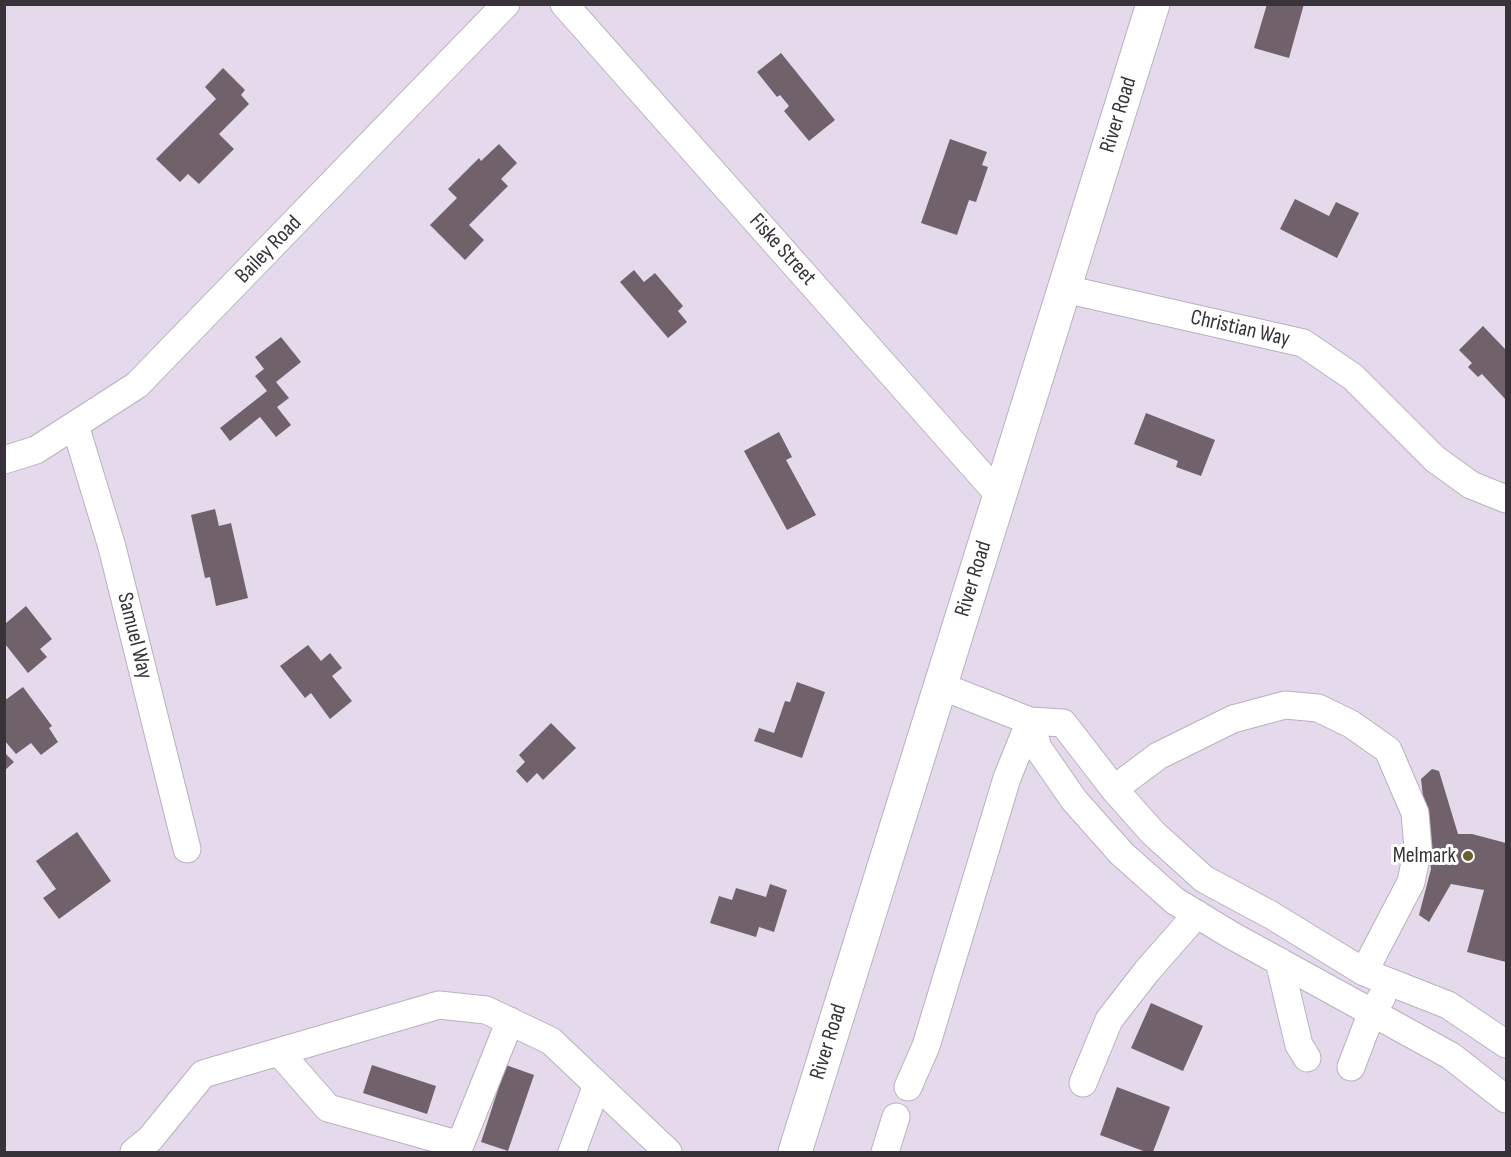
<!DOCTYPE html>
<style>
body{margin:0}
#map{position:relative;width:1511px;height:1157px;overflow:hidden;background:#e5daeb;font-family:"Sofia Sans Condensed",sans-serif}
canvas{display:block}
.frame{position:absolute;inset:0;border:6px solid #373339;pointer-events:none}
</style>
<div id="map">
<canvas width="1511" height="1157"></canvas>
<div class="frame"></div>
</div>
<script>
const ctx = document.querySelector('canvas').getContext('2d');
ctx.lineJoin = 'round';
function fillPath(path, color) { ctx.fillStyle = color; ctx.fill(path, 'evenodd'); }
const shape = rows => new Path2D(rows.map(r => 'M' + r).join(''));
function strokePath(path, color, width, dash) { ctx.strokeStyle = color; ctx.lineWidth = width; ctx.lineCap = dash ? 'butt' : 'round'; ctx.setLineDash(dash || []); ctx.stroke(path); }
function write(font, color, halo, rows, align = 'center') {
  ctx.font = font + ' "Sofia Sans Condensed",sans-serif'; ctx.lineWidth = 6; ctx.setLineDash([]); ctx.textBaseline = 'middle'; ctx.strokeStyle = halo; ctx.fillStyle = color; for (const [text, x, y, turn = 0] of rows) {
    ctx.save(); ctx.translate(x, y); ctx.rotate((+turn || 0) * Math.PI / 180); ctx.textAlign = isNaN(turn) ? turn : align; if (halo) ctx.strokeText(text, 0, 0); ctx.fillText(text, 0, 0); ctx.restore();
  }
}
fillPath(shape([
 [1267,4,1304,4,1289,58,1254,48],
 [781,53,835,120,809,141,784,111,789,106,780,95,777,97,757,72],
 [223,68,245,90,241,95,249,104,219,134,234,149,199,184,188,174,180,182,156,159,216,99,205,87],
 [950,139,987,152,982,165,988,167,976,202,969,200,957,235,921,223],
 [499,144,517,163,501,179,508,186,469,225,484,240,465,260,430,225,457,198,448,189,479,158,481,161],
 [1295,199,1329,216,1336,202,1359,213,1337,258,1280,229],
 [634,270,644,282,655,273,683,306,678,311,687,322,668,338,620,282],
 [1483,326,1506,350,1506,400,1482,374,1478,377,1468,367,1472,363,1459,350],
 [281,337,301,362,276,382,289,398,277,407,291,425,276,437,260,417,230,441,220,428,267,391,255,376,264,369,255,357],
 [1146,413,1215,440,1201,476,1176,467,1178,461,1134,444],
 [779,432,792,457,786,460,816,515,787,530,744,451],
 [215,509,219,526,231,523,248,598,216,606,210,577,205,578,191,515],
 [26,606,52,639,40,649,47,657,28,673,5,644,5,624],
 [308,645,321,661,330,653,342,668,332,676,352,701,330,719,311,693,305,698,280,666],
 [797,682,825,692,802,758,754,741,759,728,774,733,785,701,790,702],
 [23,687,52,726,49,728,58,742,41,755,31,743,16,754,4,740,4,701],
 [551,723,576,748,543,780,537,773,527,783,516,771,525,762,519,755],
 [4,752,14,762,4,771],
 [1432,769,1439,771,1458,834,1472,834,1506,843,1506,962,1467,952,1484,890,1451,884,1429,922,1419,915,1431,869,1421,779],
 [77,832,111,881,59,919,43,898,56,889,36,861],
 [770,884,787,890,774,932,759,927,756,937,710,923,719,896,732,900,736,888,766,897],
 [1151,1003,1203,1026,1183,1071,1131,1048],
 [372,1065,436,1086,427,1114,363,1093],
 [506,1065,534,1075,508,1151,481,1142],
 [1117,1087,1170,1107,1153,1152,1146,1152,1100,1135]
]), '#71616a');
const minor = shape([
 [564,4,1000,496],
 [1065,289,1303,343,1353,377,1435,459,1471,485,1506,499],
 [75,425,112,547,187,849],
 [4,460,36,450,137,385,506,4],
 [941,686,1030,721,1063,723,1114,789,1153,833,1204,879,1271,915,1364,972,1448,1005,1506,1044],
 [1030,721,1038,748,1074,800,1122,854,1175,901,1231,935,1451,1056,1506,1099],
 [1114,789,1158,756,1233,719,1285,705,1318,708,1351,724,1388,750,1415,813,1418,848,1411,882,1364,972],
 [1279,961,1299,1045,1307,1058],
 [279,1052,328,1108,460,1145,510,1021],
 [1351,1067,1372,1012,1382,997],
 [1083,1083,1109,1020,1147,971,1197,914],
 [908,1087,926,1046,1007,778,1030,721],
 [134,1152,150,1139,203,1074,439,1005,486,1010,551,1041,668,1152],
 [572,1152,597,1085],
 [885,1152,896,1117]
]);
const major = shape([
 [795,1152,1153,4]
]);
strokePath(minor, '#bab0c0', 29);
strokePath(major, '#bab0c0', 35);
strokePath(minor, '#fff', 27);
strokePath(major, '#fff', 33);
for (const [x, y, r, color] of [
 [1468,856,6,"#6b602d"]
]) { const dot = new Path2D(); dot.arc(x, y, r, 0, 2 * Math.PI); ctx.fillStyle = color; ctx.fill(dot); strokePath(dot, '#fff', 2); }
write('22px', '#373339', '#fff', [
 ["River Road",1119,115,-73],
 ["Bailey Road",269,250,-46],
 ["Fiske Street",782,250,48],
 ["Christian Way",1240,329,13],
 ["River Road",974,579,-73],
 ["Samuel Way",134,636,76],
 ["River Road",829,1042,-73]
]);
write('22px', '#373339', '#fff', [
 ["Melmark",1456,856]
], 'right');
</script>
